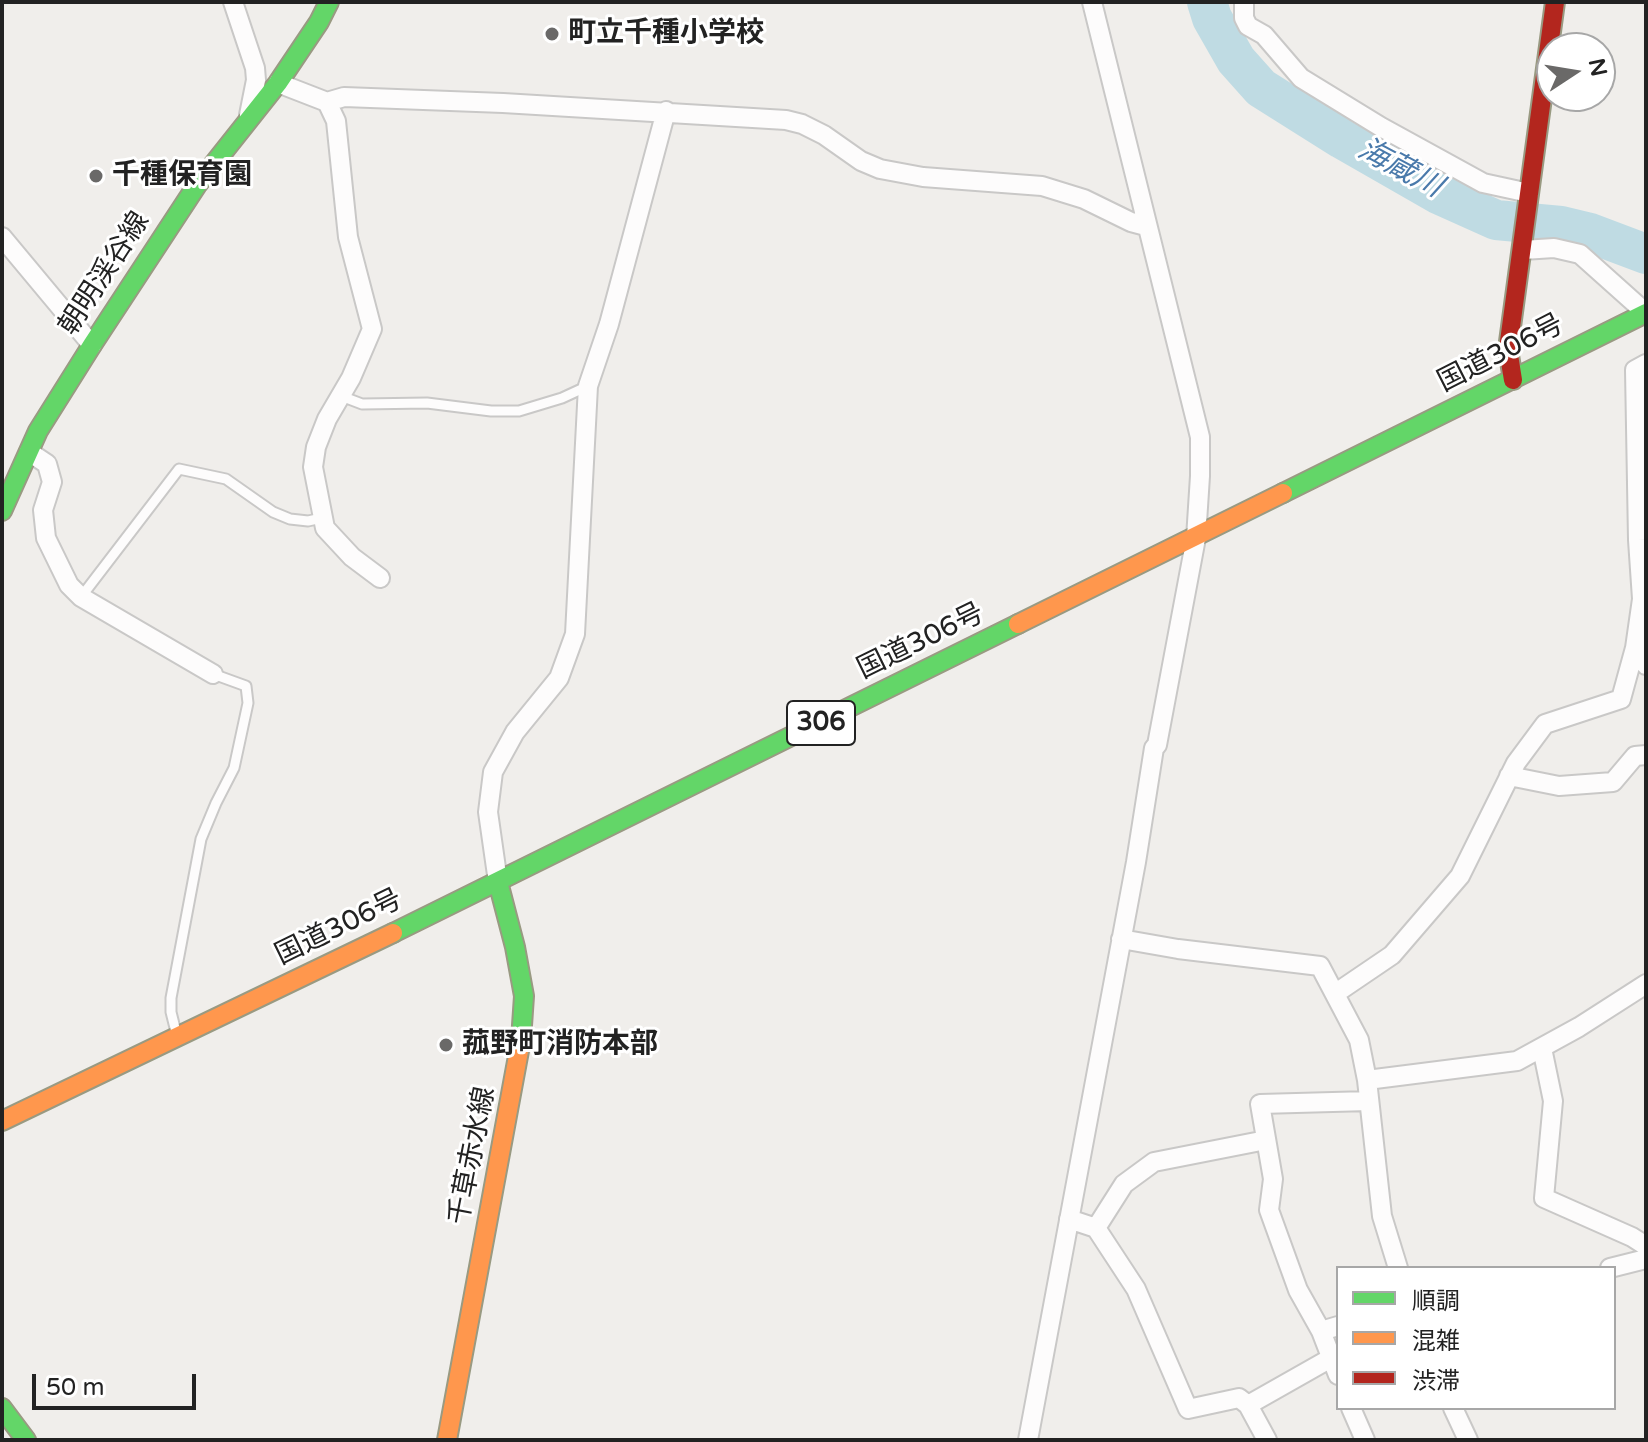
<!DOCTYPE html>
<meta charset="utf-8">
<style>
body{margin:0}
#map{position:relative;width:1648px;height:1442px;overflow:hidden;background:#f0eeeb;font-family:"Varela Round","Noto Sans JP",sans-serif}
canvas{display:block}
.frame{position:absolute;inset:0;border:4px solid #222;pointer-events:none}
.legend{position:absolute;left:1336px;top:1266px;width:280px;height:144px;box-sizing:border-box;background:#fff;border:2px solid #a7a7a7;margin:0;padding:10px 14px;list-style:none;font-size:24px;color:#222}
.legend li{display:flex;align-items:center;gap:16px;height:40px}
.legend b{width:40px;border:2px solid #a7a7a7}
.north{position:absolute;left:1536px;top:32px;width:80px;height:80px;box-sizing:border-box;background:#fff;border:2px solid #a7a7a7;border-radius:50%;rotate:78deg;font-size:22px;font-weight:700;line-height:32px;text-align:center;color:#222}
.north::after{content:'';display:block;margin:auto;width:28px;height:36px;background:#6a6968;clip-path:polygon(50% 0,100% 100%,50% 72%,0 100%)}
.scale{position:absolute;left:32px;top:1374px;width:164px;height:36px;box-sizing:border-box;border:4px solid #222;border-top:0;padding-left:10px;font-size:24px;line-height:28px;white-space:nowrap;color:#222;-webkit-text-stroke:6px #fff;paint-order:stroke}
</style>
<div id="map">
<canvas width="1648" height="1442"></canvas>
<div class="frame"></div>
<ul class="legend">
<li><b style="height:10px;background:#63d668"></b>順調</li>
<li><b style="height:10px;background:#ff974d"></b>混雑</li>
<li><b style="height:10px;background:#b3261e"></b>渋滞</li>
</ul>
<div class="north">N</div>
<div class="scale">50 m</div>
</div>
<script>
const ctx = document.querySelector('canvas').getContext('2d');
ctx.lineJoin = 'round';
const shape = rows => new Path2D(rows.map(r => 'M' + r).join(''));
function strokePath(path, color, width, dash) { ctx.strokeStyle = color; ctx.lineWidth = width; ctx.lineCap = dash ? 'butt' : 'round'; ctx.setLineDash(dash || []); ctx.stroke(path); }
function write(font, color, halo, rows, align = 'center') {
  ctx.font = font + ' "Varela Round","Noto Sans JP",sans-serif'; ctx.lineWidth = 6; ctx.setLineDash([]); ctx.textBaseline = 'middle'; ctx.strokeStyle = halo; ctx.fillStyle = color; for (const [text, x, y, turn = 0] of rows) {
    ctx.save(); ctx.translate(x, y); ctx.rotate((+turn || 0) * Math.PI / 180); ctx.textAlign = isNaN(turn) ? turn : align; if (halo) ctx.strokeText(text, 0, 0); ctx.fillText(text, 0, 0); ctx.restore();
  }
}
strokePath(shape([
 [1207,2,1212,18,1236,60,1261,88,1342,139,1438,194,1496,220,1561,226,1590,233,1646,254]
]), '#bfdbe3', 40);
const lane = shape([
 [341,396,362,404,427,403,491,411,519,411,562,398,588,386],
 [81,597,179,469,226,479,273,512,290,519,308,521,322,518],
 [176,1032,171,1012,171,998,201,839,216,803,234,768,248,703,246,686,213,674]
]);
const street = shape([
 [233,2,255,68,256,80,249,115],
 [1244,2,1244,18,1248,26,1264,35,1301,78,1381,127,1483,183,1529,193],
 [278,83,327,102,344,97,503,103,786,120,802,124,824,135,861,161,880,169,923,177,1042,186,1084,199,1131,222,1146,226],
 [327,102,336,121,348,237,372,329,351,378,327,419,316,447,313,467,325,528,352,557,380,578],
 [2,237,92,345],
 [1523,250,1554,248,1580,254,1646,313],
 [1646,364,1635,370,1638,540,1642,599,1635,648,1646,665],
 [29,452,47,464,52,482,43,510,46,538,69,585,81,597,213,674],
 [1509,776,1559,786,1613,782,1635,756,1646,755],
 [498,882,488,812,493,772,515,732,559,678,575,634,588,386,609,324,666,111],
 [1121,939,1178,949,1320,966,1359,1040,1367,1080,1382,1216,1398,1268],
 [1336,993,1392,955,1460,876,1516,763,1545,724,1621,699,1635,648],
 [1542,1048,1553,1101,1544,1198,1632,1237,1646,1246],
 [1367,1080,1517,1061,1579,1027,1646,984],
 [1069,1219,1096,1228,1136,1289,1188,1409,1239,1398,1248,1405,1267,1440],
 [1096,1228,1124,1184,1154,1162,1266,1140],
 [1610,1268,1646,1259],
 [1338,1326,1321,1331,1298,1290,1269,1210,1273,1179,1260,1104,1369,1101],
 [1321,1331,1338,1375],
 [1248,1405,1331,1358],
 [1351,1408,1365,1440],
 [1453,1408,1468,1440],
 [1028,1440,1136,862,1154,748,1157,745,1196,538,1200,476,1200,437,1092,2]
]);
const fast = shape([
 [1283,493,1646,313],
 [2,511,38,431,92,345,197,185,278,83,319,22,329,2],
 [498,882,515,947,524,996,521,1040],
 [393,933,1018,624],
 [2,1408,26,1440]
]);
const slow = shape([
 [1018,624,1283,493],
 [2,1121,393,933],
 [447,1440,521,1040]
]);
const jam = shape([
 [1513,380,1508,349,1555,2]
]);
strokePath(lane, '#c9c8c7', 13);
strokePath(street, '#c9c8c7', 22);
strokePath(fast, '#999a82', 22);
strokePath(slow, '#999a82', 22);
strokePath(jam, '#999a82', 22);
strokePath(lane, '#fdfcfc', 9);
strokePath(street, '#fdfcfc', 18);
strokePath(fast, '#63d668', 18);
strokePath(slow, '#ff974d', 18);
strokePath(jam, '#b3261e', 18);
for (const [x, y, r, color] of [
 [552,34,8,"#6a6968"],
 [96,176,8,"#6a6968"],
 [446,1045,8,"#6a6968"]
]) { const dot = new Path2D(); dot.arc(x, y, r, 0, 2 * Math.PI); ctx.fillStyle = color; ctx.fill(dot); strokePath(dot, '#fff', 3); }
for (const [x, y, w] of [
 [821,723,68]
]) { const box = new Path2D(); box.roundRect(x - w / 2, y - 22, w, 44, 6); ctx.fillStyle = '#fff'; ctx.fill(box); strokePath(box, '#222', 2); }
write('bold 26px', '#222', null, [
 ["306",821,723]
]);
write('bold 28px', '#222', '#fff', [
 ["町立千種小学校",568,34],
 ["千種保育園",112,176],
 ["菰野町消防本部",462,1045]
], 'left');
write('28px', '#222', '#fff', [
 ["朝明渓谷線",105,274,-57],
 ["国道306号",1501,354,-27],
 ["国道306号",921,642,-26],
 ["国道306号",339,928,-26],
 ["千草赤水線",473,1156,-79]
]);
write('italic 30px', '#4a7aab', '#fff', [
 ["海蔵川",1400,169,28]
]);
</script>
